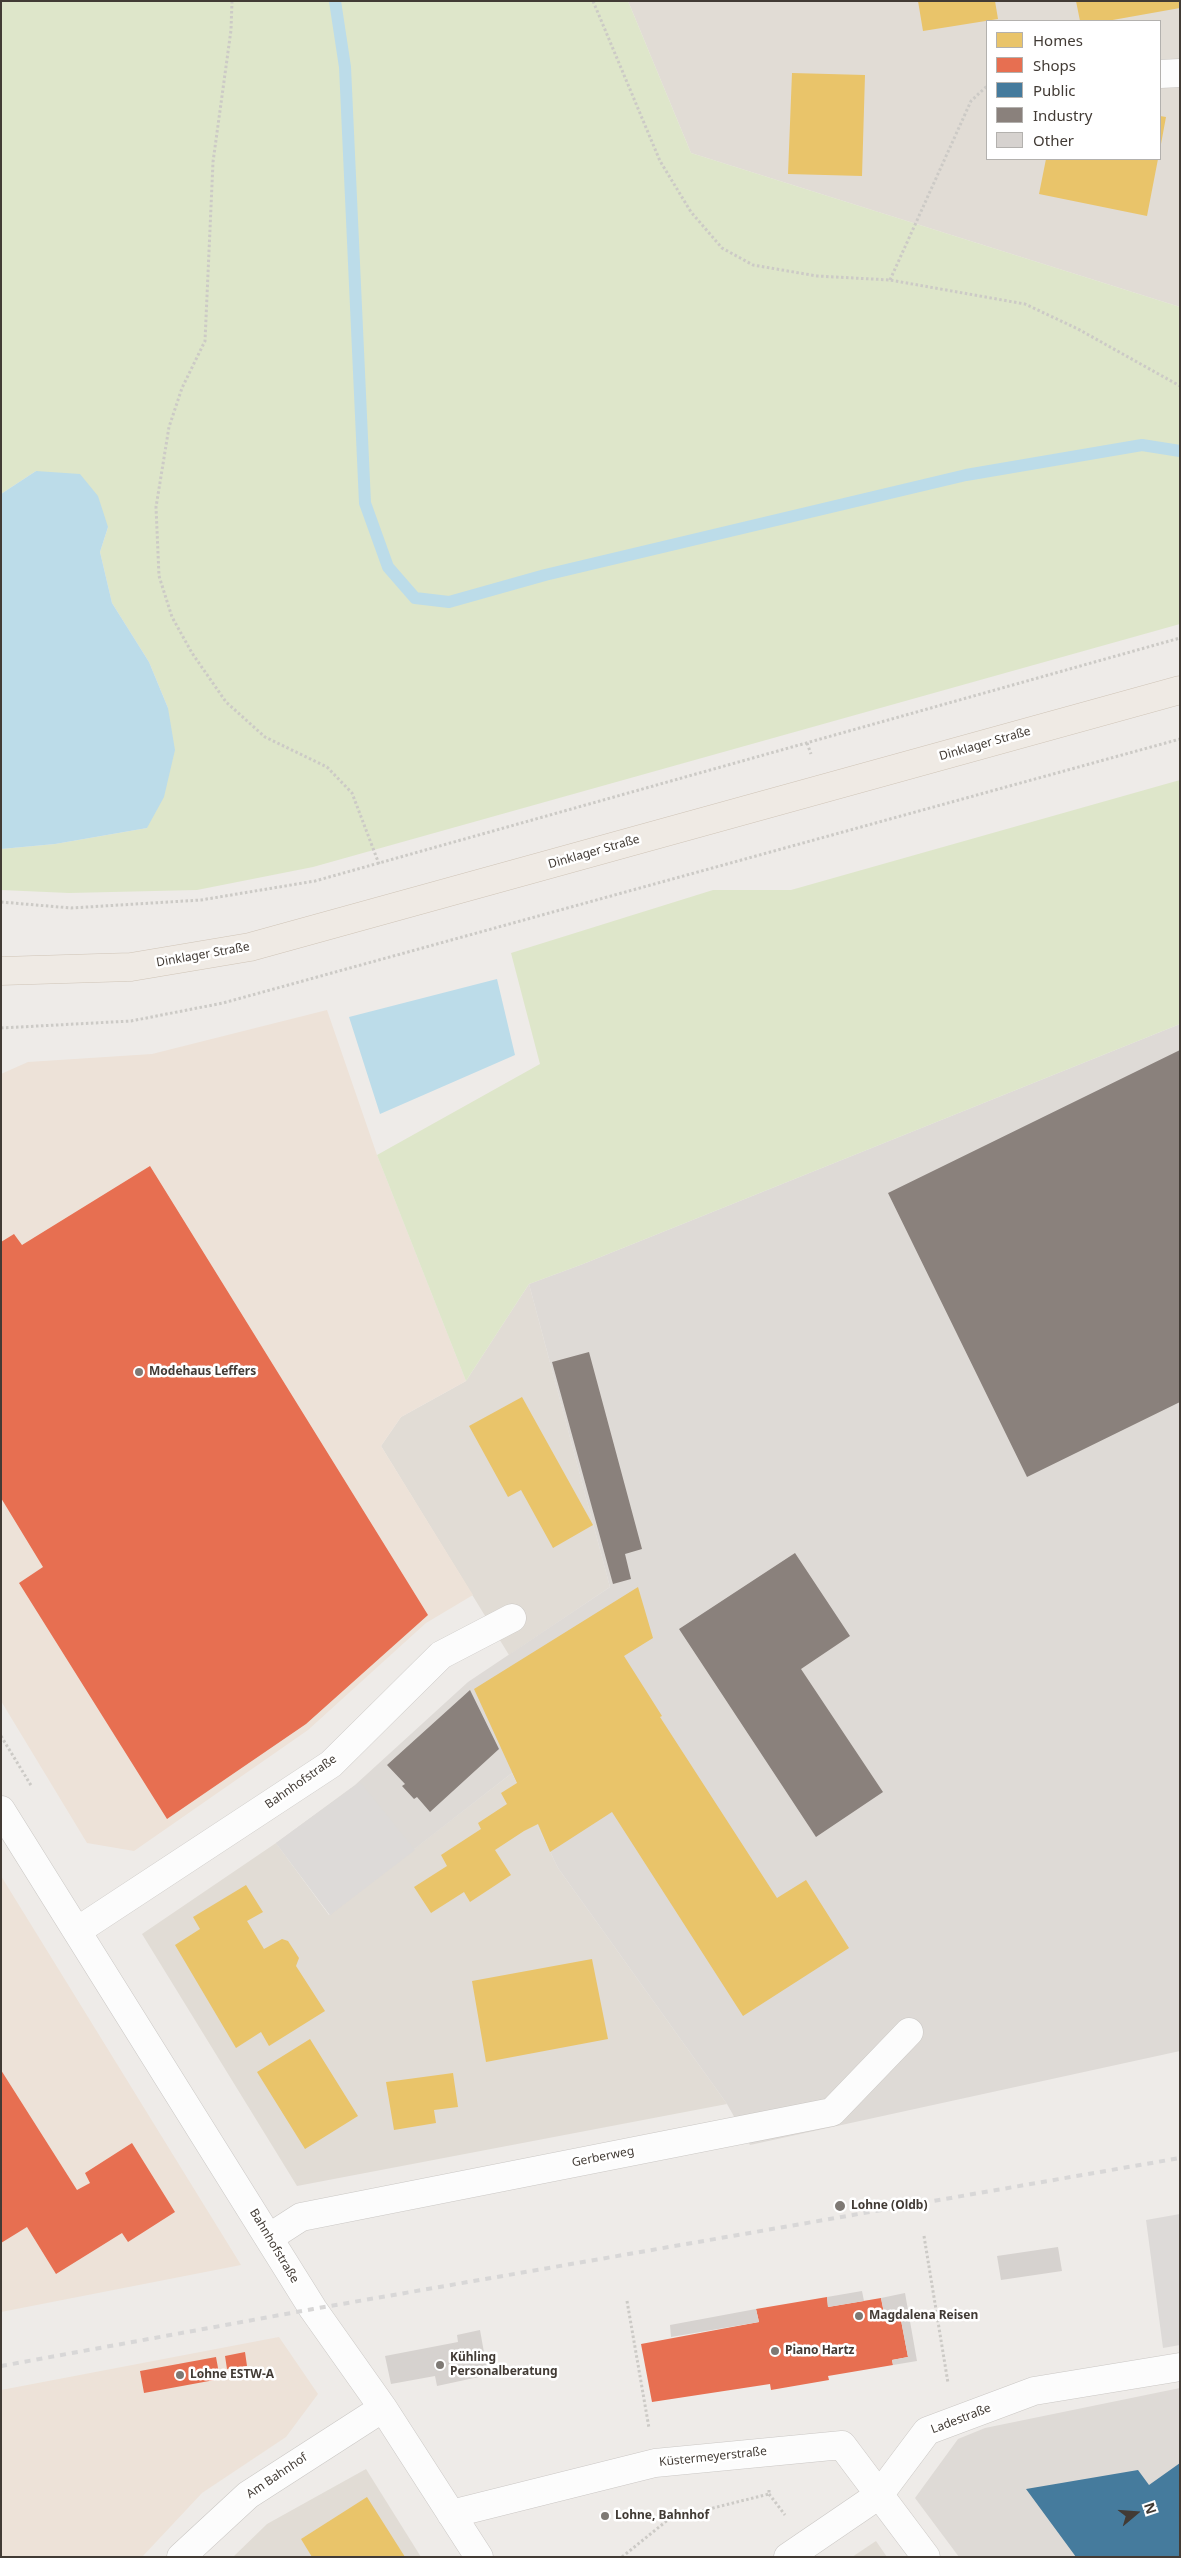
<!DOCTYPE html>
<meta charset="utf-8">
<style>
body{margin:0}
#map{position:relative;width:1181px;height:2558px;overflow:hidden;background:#eeebe8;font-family:"Noto Sans",sans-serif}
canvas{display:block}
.frame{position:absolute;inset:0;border:2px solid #423b35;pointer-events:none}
.legend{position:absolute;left:986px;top:20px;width:175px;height:140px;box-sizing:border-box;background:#fff;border:1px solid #b3b1ae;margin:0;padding:6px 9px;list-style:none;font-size:15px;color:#423b35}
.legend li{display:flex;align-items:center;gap:10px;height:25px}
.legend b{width:25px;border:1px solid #b3b1ae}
.north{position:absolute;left:1111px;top:2488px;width:50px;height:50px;-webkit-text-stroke:4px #fff;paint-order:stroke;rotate:72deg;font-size:14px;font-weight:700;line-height:20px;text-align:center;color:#423b35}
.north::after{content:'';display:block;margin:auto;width:18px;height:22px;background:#423b35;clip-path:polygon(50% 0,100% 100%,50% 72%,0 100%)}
</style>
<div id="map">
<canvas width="1181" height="2558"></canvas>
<div class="frame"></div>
<ul class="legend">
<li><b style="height:14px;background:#e9c46a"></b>Homes</li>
<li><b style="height:14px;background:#e76f51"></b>Shops</li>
<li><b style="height:14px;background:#457b9d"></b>Public</li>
<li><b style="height:14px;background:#8a817c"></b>Industry</li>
<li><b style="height:14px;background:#d6d2cf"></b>Other</li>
</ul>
<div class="north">N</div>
</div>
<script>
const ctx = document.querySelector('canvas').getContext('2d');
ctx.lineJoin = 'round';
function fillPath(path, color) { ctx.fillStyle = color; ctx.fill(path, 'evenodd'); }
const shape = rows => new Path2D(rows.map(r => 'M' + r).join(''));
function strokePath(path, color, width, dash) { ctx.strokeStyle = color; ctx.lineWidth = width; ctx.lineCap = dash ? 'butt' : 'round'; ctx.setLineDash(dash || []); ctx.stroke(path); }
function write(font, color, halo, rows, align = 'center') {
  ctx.font = font + ' "Noto Sans",sans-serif'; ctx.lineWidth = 5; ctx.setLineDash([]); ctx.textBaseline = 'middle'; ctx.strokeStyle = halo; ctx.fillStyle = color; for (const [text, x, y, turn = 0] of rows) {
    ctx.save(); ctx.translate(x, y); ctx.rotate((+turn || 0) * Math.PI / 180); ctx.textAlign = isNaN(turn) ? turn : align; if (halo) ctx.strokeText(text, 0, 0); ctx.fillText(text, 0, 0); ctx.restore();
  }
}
fillPath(shape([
 [628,1,1180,1,1180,307,691,153],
 [987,21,1160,21,1160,159,987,159],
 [529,1284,610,1587,509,1655,381,1446,401,1417,466,1381],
 [512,1773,558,1868,727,2104,297,2186,142,1934,276,1843,329,1915],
 [366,2469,421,2557,233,2557,267,2524],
 [876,2541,887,2557,852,2557]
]), '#e1dcd5');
fillPath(shape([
 [327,1010,377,1155,466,1381,401,1417,381,1446,473,1595,426,1623,308,1730,134,1851,87,1843,1,1701,1,1074,28,1062,152,1054],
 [1,1876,241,2265,1,2312],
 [279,2337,318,2394,286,2437,202,2493,142,2557,1,2557,1,2390]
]), '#ede2d8');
fillPath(shape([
 [1180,1024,1180,2051,750,2145,727,2104,558,1868,512,1773,330,1915,276,1843,355,1785,468,1682,610,1587,529,1284,583,1264],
 [1180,2388,1180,2557,959,2557,915,2498,958,2439,985,2428]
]), '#dedad6');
fillPath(shape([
 [1,1,628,1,691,153,1180,307,1180,624,313,867,197,890,69,893,1,890,1,849,55,844,147,828,168,708,149,662,112,603,100,552,108,527,36,471,1,494],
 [1180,780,1180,1024,583,1264,529,1284,466,1381,377,1155,540,1064,511,953,713,890,791,890]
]), '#dee6ca');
fillPath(shape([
 [360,1782,415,1850,330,1915,276,1843],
 [1180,2214,1180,2345,1163,2348,1146,2220]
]), '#dddad8');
fillPath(shape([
 [36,471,80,474,98,496,108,527,100,552,112,603,149,662,168,708,175,750,164,797,147,828,55,844,1,849,1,494],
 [497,979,515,1055,380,1114,349,1017]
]), '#bcdce9');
fillPath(shape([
 [918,1,995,1,998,19,923,31],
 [1076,1,1180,1,1180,8,1107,21,1080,21],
 [792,73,865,75,862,176,788,174],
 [1160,116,1166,117,1161,144,1160,144],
 [1046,159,1158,159,1147,216,1039,194],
 [522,1397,593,1525,553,1548,521,1490,508,1497,469,1426],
 [638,1587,653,1638,624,1656,662,1716,660,1717,777,1898,806,1880,849,1948,743,2016,612,1812,550,1852,538,1824,524,1831,495,1850,511,1875,470,1902,464,1892,431,1913,414,1887,447,1866,441,1855,481,1829,478,1823,507,1804,501,1793,517,1783,474,1689],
 [246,1885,263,1912,247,1921,264,1949,282,1939,288,1941,299,1958,296,1966,325,2011,269,2046,261,2032,236,2048,175,1945,200,1929,193,1917],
 [592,1959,608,2039,486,2062,472,1981],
 [310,2039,358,2116,305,2149,257,2072],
 [453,2073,458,2107,434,2110,436,2123,394,2130,386,2082],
 [367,2497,405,2557,312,2557,301,2539]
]), '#e9c46a');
fillPath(shape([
 [150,1166,428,1615,306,1724,167,1819,19,1583,43,1567,1,1498,1,1242,14,1234,22,1245],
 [1,2070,77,2190,90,2183,85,2173,132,2143,175,2212,128,2242,122,2233,56,2274,27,2227,1,2243],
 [827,2297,828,2307,881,2298,885,2318,900,2315,908,2357,892,2360,893,2365,828,2376,829,2380,771,2390,770,2384,652,2402,641,2344,759,2322,756,2309],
 [245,2352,247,2366,227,2369,225,2356],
 [216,2357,220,2379,144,2393,140,2371]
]), '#e76f51');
fillPath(shape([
 [1180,2463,1180,2557,1076,2557,1026,2489,1138,2470,1149,2485]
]), '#457b9d');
fillPath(shape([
 [1180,1050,1180,1402,1027,1477,888,1193],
 [589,1352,642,1549,625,1554,631,1579,613,1584,552,1362],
 [795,1553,850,1636,801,1669,883,1792,816,1837,679,1629],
 [470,1690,499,1749,430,1812,417,1797,414,1799,402,1786,405,1784,387,1765]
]), '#8a817c');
strokePath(shape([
 [335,1,345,67,365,503,388,567,415,598,449,602,545,575,966,475,1142,445,1180,451]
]), '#bcdce9', 12);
fillPath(shape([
 [1058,2247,1062,2271,1001,2280,997,2256],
 [862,2291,864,2301,828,2307,827,2297],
 [905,2293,917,2361,893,2365,892,2360,908,2357,900,2315,885,2318,881,2298],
 [756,2309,759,2322,671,2337,670,2325],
 [480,2330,488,2375,437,2386,435,2376,391,2384,385,2356,458,2342,457,2335]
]), '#d6d2cf');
const minor = shape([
 [1160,74,1180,73],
 [1,1810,313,2309,383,2408,479,2557],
 [77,1931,331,1764,441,1655,512,1618],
 [270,2237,301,2217,832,2112,909,2032],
 [451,2514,655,2463,842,2445,926,2557],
 [181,2557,248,2495,383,2408],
 [788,2557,879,2495,927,2431,1034,2391,1180,2367]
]);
const major = shape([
 [1,971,131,967,250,947,1180,690]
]);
strokePath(minor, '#cac7c4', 29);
strokePath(major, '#cfc4b7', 29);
strokePath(shape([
 [232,1,231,30,213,162,205,341,182,388,169,427,156,507,159,576,172,617,192,653,226,702,265,737,327,767,352,793,379,864],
 [593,1,660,161,691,212,722,248,753,265,817,276,890,280,1025,304,1078,329,1180,386],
 [890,280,971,101,987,86],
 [807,743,811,754],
 [1,902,71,908,201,900,315,881,1180,638],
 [1,1028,131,1021,223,1003,1180,739],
 [1,1736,32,1787],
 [924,2236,948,2383],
 [627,2301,649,2428],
 [769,2494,785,2515],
 [622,2557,669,2519,769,2494,769,2488]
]), '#cccac6', 3, [2.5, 2.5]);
strokePath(minor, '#fcfcfc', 28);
strokePath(major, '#efeae4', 28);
strokePath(shape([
 [1,2366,313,2309,1180,2158]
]), '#d8d7d7', 4, [6, 6]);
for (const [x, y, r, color] of [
 [139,1372,5,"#7e7974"],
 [840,2206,6,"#7e7974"],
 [859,2316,5,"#7e7974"],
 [775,2351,5,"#7e7974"],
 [440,2365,5,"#7e7974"],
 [180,2375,5,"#7e7974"],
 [605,2516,5,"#7e7974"]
]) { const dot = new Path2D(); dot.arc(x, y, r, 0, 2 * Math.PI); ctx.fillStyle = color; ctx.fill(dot); strokePath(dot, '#fff', 2); }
write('12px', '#423b35', '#fff', [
 ["Dinklager Straße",985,744,-16],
 ["Dinklager Straße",594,852,-16],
 ["Dinklager Straße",203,955,-10],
 ["Bahnhofstraße",301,1782,-35],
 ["Gerberweg",603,2157,-11],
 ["Bahnhofstraße",274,2246,59],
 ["Ladestraße",961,2419,-21],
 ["Küstermeyerstraße",713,2457,-6],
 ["Am Bahnhof",277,2476,-34]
]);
write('bold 12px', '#423b35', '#fff', [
 ["Modehaus Leffers",149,1372],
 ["Lohne (Oldb)",851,2206],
 ["Magdalena Reisen",869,2316],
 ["Piano Hartz",785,2351],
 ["Kühling",450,2358],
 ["Personalberatung",450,2372],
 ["Lohne ESTW-A",190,2375],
 ["Lohne, Bahnhof",615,2516]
], 'left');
</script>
